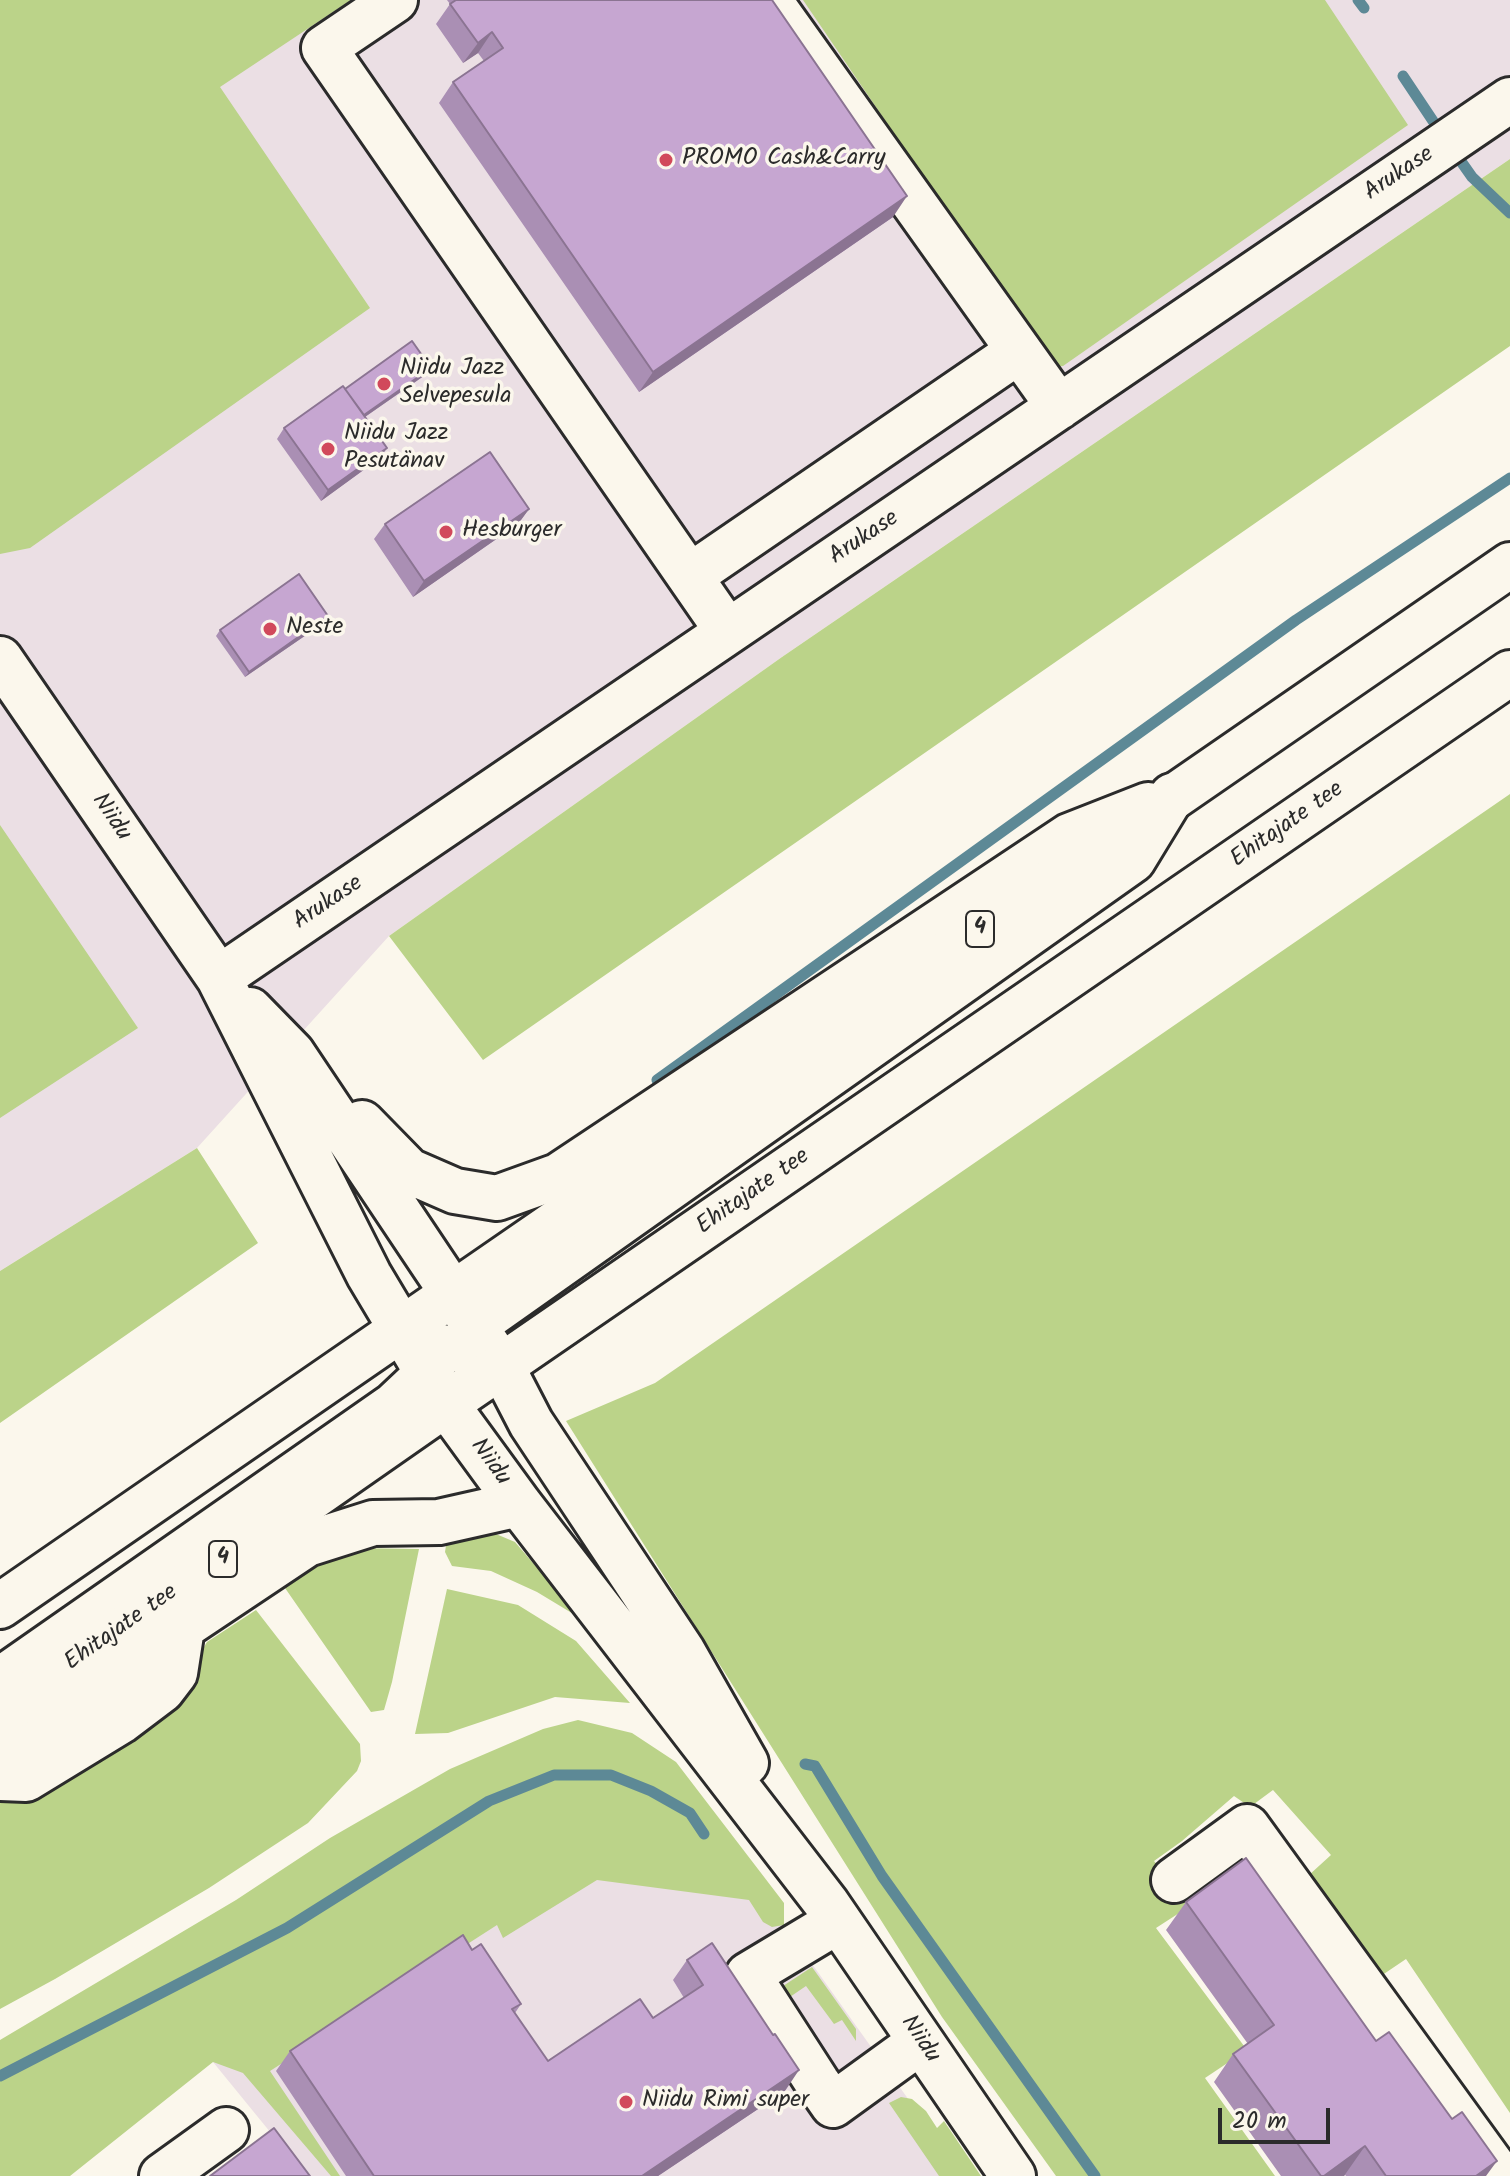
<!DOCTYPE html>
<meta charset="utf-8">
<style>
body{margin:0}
#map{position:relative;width:1510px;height:2176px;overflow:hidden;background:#fbf7ec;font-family:Kalam,sans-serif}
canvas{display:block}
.scale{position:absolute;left:1218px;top:2108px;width:112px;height:36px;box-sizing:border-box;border:4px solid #2b2b2b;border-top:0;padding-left:10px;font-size:24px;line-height:28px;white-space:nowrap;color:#2b2b2b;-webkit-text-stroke:6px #fbf7ec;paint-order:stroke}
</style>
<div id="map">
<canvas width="1510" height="2176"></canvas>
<div class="scale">20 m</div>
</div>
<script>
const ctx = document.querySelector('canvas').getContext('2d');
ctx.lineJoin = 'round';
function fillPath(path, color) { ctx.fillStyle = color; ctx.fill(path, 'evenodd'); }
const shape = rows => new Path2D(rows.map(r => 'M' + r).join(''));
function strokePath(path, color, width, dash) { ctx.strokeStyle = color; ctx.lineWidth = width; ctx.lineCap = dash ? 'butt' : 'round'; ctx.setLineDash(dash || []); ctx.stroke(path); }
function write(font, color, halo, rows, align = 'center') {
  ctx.font = font + ' Kalam,sans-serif'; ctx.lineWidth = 7; ctx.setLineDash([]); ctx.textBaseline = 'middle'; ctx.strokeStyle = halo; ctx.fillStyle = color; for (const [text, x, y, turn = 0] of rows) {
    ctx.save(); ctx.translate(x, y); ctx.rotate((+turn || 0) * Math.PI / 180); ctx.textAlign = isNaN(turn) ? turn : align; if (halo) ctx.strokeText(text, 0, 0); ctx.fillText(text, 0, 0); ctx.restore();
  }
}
fillPath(shape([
 [0,0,1510,0,1510,159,782,657,389,936,197,1148,0,1271],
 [591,1790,775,1912,963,2176,306,2176,213,2062,190,2009]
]), '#ebdfe4');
fillPath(shape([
 [0,0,351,0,220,87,370,308,30,548,0,554],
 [803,0,1325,0,1408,125,1063,366,1053,367],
 [1510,159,1510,346,483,1060,389,936,782,657],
 [1510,794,1510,2113,1406,1959,1372,1982,1306,1885,1309,1875,1331,1855,1273,1790,1250,1807,1234,1796,1182,1841,1154,1861,1190,1906,1156,1928,1247,2050,1205,2078,1275,2176,1056,2176,942,2017,566,1421,655,1383],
 [0,825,138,1028,0,1118],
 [197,1148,258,1243,0,1423,0,1271],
 [480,1533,496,1534,515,1542,580,1618,537,1592,491,1571,452,1566,445,1552,447,1539],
 [349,1548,419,1549,392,1682,384,1710,371,1712,285,1588,295,1580,291,1574],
 [447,1589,518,1605,576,1641,630,1703,555,1697,448,1733,415,1734],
 [256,1610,360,1744,361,1761,357,1771,308,1823,209,1888,55,1979,0,2009,0,1794,179,1688,207,1642],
 [578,1720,632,1733,676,1762,784,1903,784,1925,772,1927,763,1922,749,1900,597,1880,503,1938,497,1925,270,2071,340,2176,331,2176,243,2073,213,2062,70,2176,0,2176,0,2040,236,1900,330,1838,450,1769,543,1729],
 [812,1967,856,2029,856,2041,842,2020,834,2024,806,1986,784,2001,777,1990],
 [901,2097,912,2099,926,2111,937,2128,944,2121,981,2176,939,2176,889,2103]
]), '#bbd389');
strokePath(shape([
 [1358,0,1364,8],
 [1403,76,1433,121],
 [1460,160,1472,177,1510,213],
 [657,1080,1296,620,1510,478],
 [805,1764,815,1766,882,1876,1095,2176],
 [0,2076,287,1928,489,1801,554,1775,611,1775,651,1791,690,1813,704,1834]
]), '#5d8996', 11);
const minor = shape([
 [395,0,324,48,728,632],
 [769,0,1059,407],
 [690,576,1019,351],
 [0,659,219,978,369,1275,446,1404,519,1504,827,1904,1013,2176],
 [219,978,1510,100],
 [250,1010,292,1053,502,1367,531,1423,683,1652,746,1763],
 [362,1123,409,1171,455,1191,497,1198,558,1176,1069,836,1148,805],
 [461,1350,474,1326,1133,860,1172,796],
 [0,1680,394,1405,429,1372,443,1347],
 [0,1749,307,1544,373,1523,439,1522,519,1504],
 [0,1778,26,1779,121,1721,162,1690,175,1673,182,1628],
 [1174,1880,1247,1827,1500,2176],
 [838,1921,748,1975,817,2082,833,2105,920,2042],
 [162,2176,226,2130]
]);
const highway = shape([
 [0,1606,1510,565],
 [0,1715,446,1404,1510,673]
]);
strokePath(minor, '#2b2b2b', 50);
strokePath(highway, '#2b2b2b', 50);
strokePath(minor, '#fbf7ec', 44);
strokePath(highway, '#fbf7ec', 44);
fillPath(shape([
 [447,0,772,0,893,217,639,392,439,103,453,82,484,61,478,53,463,63,436,24,450,4],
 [431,368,428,373,365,417,380,458,321,501,277,439,284,428,345,389],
 [529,509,518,524,413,597,374,539,385,524],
 [325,622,245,677,216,636,220,630],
 [1186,1902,1376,2041,1486,2176,1346,2176,1345,2175,1344,2176,1281,2176,1214,2082,1233,2054,1248,2044,1166,1930],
 [472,1950,521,2004,515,2013,548,2061,653,2018,684,1998,673,1980,687,1960,785,2091,658,2176,346,2176,276,2071,290,2051]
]), '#aa8fb4');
fillPath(shape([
 [492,32,478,53,463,63,478,43],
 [907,196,893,217,639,392,653,372],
 [431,368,428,373,359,421,363,416],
 [387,448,380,458,321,501,328,490],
 [529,509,518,524,413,597,424,581],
 [328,616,325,622,245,677,249,672],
 [799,2070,785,2091,658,2176,642,2176],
 [1365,2146,1344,2176,1324,2176],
 [1497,2161,1486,2176,1476,2176]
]), '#8b7492');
const building = shape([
 [456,0,772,0,907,196,653,372,453,82,503,48,492,32,478,43,450,4,456,0],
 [412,341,431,368,364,415,345,389,412,341],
 [343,386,387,448,328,490,284,428,343,386],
 [490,452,529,509,424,581,385,524,490,452],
 [299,574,328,616,249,672,220,630,299,574],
 [1246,1858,1376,2041,1389,2032,1452,2119,1462,2112,1497,2161,1476,2176,1386,2176,1365,2146,1324,2176,1321,2176,1233,2054,1274,2025,1186,1902,1246,1858],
 [463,1935,472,1950,481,1944,521,2004,512,2009,548,2061,640,1999,653,2018,703,1985,687,1960,712,1943,773,2035,775,2034,799,2070,642,2176,374,2176,290,2051,463,1935],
 [274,2128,310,2176,210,2176,274,2128]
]);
fillPath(building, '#c6a6d1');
strokePath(building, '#8b7492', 2);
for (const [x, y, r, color] of [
 [666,160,8,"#d1495b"],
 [384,384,8,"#d1495b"],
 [328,449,8,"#d1495b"],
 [446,532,8,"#d1495b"],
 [270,629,8,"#d1495b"],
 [626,2102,8,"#d1495b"]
]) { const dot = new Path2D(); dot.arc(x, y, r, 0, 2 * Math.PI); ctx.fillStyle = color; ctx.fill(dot); strokePath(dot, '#fbf7ec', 3); }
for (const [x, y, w] of [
 [980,929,28],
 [223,1559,28]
]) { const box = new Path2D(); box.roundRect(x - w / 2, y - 18, w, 36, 6); ctx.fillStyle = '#fbf7ec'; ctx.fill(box); strokePath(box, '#2b2b2b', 2); }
write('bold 22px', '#2b2b2b', null, [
 ["4",980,929],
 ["4",223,1559]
]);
write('24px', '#2b2b2b', '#fbf7ec', [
 ["PROMO Cash&Carry",682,160],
 ["Niidu Jazz",400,370],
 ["Selvepesula",400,398],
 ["Niidu Jazz",344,435],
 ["Pesutänav",344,463],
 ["Hesburger",462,532],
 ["Neste",286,629],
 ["Niidu Rimi super",642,2102]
], 'left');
write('24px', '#2b2b2b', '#fbf7ec', [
 ["Arukase",1400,175,-34],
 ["Arukase",865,539,-34],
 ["Niidu",110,818,56],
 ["Ehitajate tee",1288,826,-35],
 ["Arukase",329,904,-34],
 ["Ehitajate tee",754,1193,-35],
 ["Niidu",489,1463,54],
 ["Ehitajate tee",122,1629,-35],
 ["Niidu",919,2040,56]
]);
</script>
